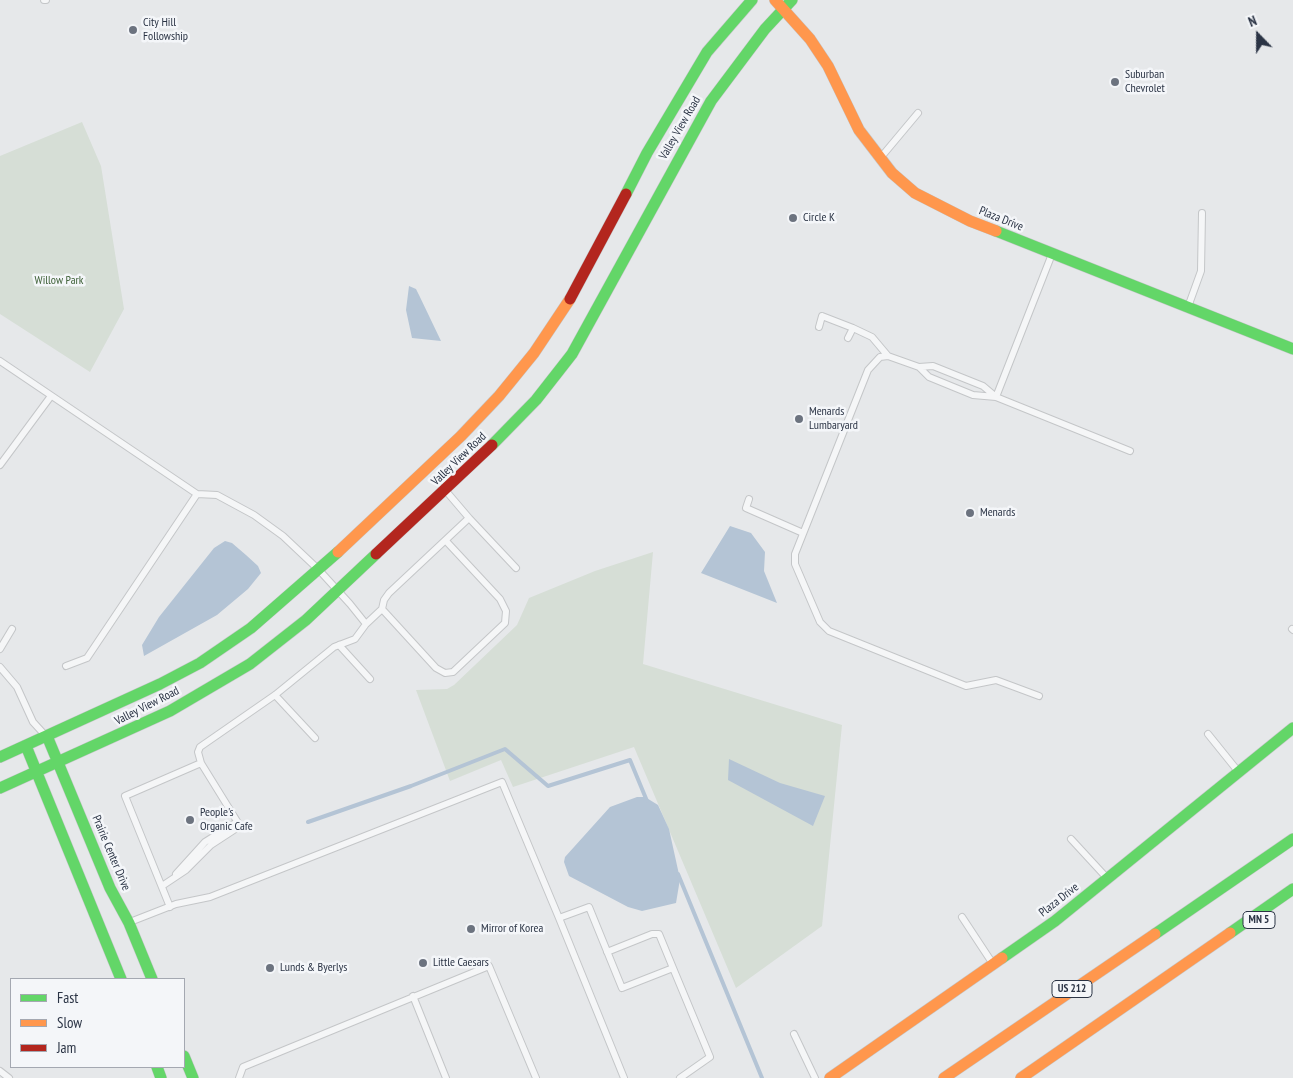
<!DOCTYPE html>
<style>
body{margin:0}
#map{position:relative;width:1293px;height:1078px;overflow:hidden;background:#e6e8ea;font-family:"PT Sans Narrow",sans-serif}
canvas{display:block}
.legend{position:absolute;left:10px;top:978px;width:175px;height:90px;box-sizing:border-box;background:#f4f6f9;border:1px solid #a4a8b1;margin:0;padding:6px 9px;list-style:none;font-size:15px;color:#2b3445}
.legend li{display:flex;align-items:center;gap:10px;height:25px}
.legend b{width:25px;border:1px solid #a4a8b1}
.north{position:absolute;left:1233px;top:10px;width:50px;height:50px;-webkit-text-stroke:4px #f4f6f9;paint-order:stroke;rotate:338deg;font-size:14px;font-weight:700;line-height:20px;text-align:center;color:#2b3445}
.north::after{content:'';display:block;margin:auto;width:18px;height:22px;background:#2b3445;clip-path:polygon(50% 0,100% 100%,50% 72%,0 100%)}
</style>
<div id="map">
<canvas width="1293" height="1078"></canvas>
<ul class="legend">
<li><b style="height:6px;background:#63d668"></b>Fast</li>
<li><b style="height:6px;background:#ff974d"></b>Slow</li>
<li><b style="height:6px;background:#b3261e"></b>Jam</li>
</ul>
<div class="north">N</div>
</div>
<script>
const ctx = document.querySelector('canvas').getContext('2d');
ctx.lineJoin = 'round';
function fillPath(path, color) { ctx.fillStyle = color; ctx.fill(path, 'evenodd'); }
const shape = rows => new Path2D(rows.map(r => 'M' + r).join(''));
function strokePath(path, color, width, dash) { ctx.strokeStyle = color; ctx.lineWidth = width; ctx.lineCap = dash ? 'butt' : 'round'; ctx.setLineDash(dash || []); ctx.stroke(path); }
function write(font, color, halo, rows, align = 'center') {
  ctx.font = font + ' "PT Sans Narrow",sans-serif'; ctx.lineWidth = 5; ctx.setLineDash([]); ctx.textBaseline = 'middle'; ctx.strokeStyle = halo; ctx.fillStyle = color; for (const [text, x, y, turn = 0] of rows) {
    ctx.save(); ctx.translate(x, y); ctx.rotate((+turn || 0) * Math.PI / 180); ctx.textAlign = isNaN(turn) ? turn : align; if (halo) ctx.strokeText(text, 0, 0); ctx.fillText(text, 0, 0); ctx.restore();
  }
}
fillPath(shape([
 [82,122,101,166,124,309,90,372,0,314,0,156],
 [653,552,643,664,842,725,822,926,736,988,634,747,513,787,501,760,450,781,416,690,447,689,454,685,517,625,529,598,595,571]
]), '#d6ded6');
fillPath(shape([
 [409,286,416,289,419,295,441,341,412,338,406,310],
 [730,526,751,533,765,552,764,571,777,603,701,573],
 [225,541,232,543,246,555,258,566,261,573,248,589,217,615,144,656,142,645,159,617,214,548],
 [729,759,780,783,825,796,813,826,728,780],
 [637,797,645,797,658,805,669,829,680,879,676,903,642,911,628,907,569,876,564,862,565,857,610,807]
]), '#b4c4d5');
strokePath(shape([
 [308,822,411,786,505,749,548,786,630,760,647,801],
 [678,874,762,1078]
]), '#b4c4d5', 4);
const lane = shape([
 [44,0,46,0],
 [882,156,918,113],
 [1188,307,1201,271,1202,213],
 [819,327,822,316,853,328,872,337,888,356],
 [848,338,853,328],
 [0,361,197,494,217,495,254,515,283,536,319,570,350,604,366,624,355,639,334,647,275,695,200,747,198,752,201,763,240,826,211,845,186,870,162,886],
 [919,367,933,366,983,386,996,397],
 [996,397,1052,254],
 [0,465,51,396],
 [749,499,746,508,803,533],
 [469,518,516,568],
 [382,609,436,668,445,673,453,672,505,623,506,611,500,599,446,541],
 [366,624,382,609,384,600,389,593,469,518,446,491],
 [1292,629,1293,630],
 [339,645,370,679],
 [0,649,12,629],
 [66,666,87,658,197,494],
 [0,667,17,687,33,722,44,734],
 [275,695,315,738],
 [1039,696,996,680,966,686,829,631,820,622,795,564,795,554,868,370,880,357,888,356,919,367,929,377,973,395,996,397,1130,451],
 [1208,734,1237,770],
 [1071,839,1106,877],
 [176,874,205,842,237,822],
 [170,907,125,796,201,763],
 [962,917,993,964],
 [559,918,624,1078],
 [130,922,176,904,210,897,502,782,559,918,589,907,622,988,673,968,710,1057,680,1078],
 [607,952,652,934,659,934,673,968],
 [413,996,446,1078],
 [794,1034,815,1078],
 [0,1071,9,1078],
 [239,1078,243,1067,489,966,536,1078]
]);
const fast = shape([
 [626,194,647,153,707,52,752,0],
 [996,231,1293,349],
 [492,445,536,400,572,354,711,101,765,29,792,0],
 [47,736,110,888,129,923,152,979],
 [26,746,121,979],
 [0,757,160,684,200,663,251,628,338,552],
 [0,788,170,711,250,664,306,620,376,554],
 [1230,933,1293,889],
 [1155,934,1293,839],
 [1002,958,1055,921,1293,728],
 [184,1056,193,1078],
 [157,1067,161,1078]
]);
const slow = shape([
 [775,0,810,39,828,66,859,130,892,173,915,193,970,221,996,231],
 [338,552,461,436,499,396,534,353,570,299],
 [830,1078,1002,958],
 [944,1078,1155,934],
 [1021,1078,1230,933]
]);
const jam = shape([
 [570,299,626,194],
 [376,554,492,445]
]);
strokePath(lane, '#c4c6c8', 8);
strokePath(fast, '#c4c6c8', 12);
strokePath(slow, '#c4c6c8', 12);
strokePath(jam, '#c4c6c8', 12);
strokePath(lane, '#f5f6f7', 6);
strokePath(fast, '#63d668', 11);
strokePath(slow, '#ff974d', 11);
strokePath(jam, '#b3261e', 11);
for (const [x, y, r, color] of [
 [133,30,5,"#6c737f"],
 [1115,82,5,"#6c737f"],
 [793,218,5,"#6c737f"],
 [799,419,5,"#6c737f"],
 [970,513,5,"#6c737f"],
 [190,820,5,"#6c737f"],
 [471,929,5,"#6c737f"],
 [423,963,5,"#6c737f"],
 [270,968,5,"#6c737f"]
]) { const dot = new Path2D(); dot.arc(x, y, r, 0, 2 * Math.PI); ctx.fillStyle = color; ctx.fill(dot); strokePath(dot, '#f4f6f9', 2); }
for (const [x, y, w] of [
 [1259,920,32],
 [1072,989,40]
]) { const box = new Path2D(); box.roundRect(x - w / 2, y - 8.5, w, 17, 4); ctx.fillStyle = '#f4f6f9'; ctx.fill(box); strokePath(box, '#2b3445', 1); }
write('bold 11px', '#2b3445', null, [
 ["MN 5",1259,920],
 ["US 212",1072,989]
]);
write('12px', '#2b3445', '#f4f6f9', [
 ["City Hill",143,23],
 ["Followship",143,37],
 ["Suburban",1125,75],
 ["Chevrolet",1125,89],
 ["Circle K",803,218],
 ["Menards",809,412],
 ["Lumbaryard",809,426],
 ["Menards",980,513],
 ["People's",200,813],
 ["Organic Cafe",200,827],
 ["Mirror of Korea",481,929],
 ["Little Caesars",433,963],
 ["Lunds & Byerlys",280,968]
], 'left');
write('12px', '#2b3445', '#f4f6f9', [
 ["Valley View Road",680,128,-60],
 ["Plaza Drive",1001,219,22],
 ["Valley View Road",459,459,-44],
 ["Valley View Road",147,706,-27],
 ["Prairie Center Drive",111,853,67],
 ["Plaza Drive",1059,900,-38]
]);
write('12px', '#3f6138', '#f4f6f9', [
 ["Willow Park",59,281]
]);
</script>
